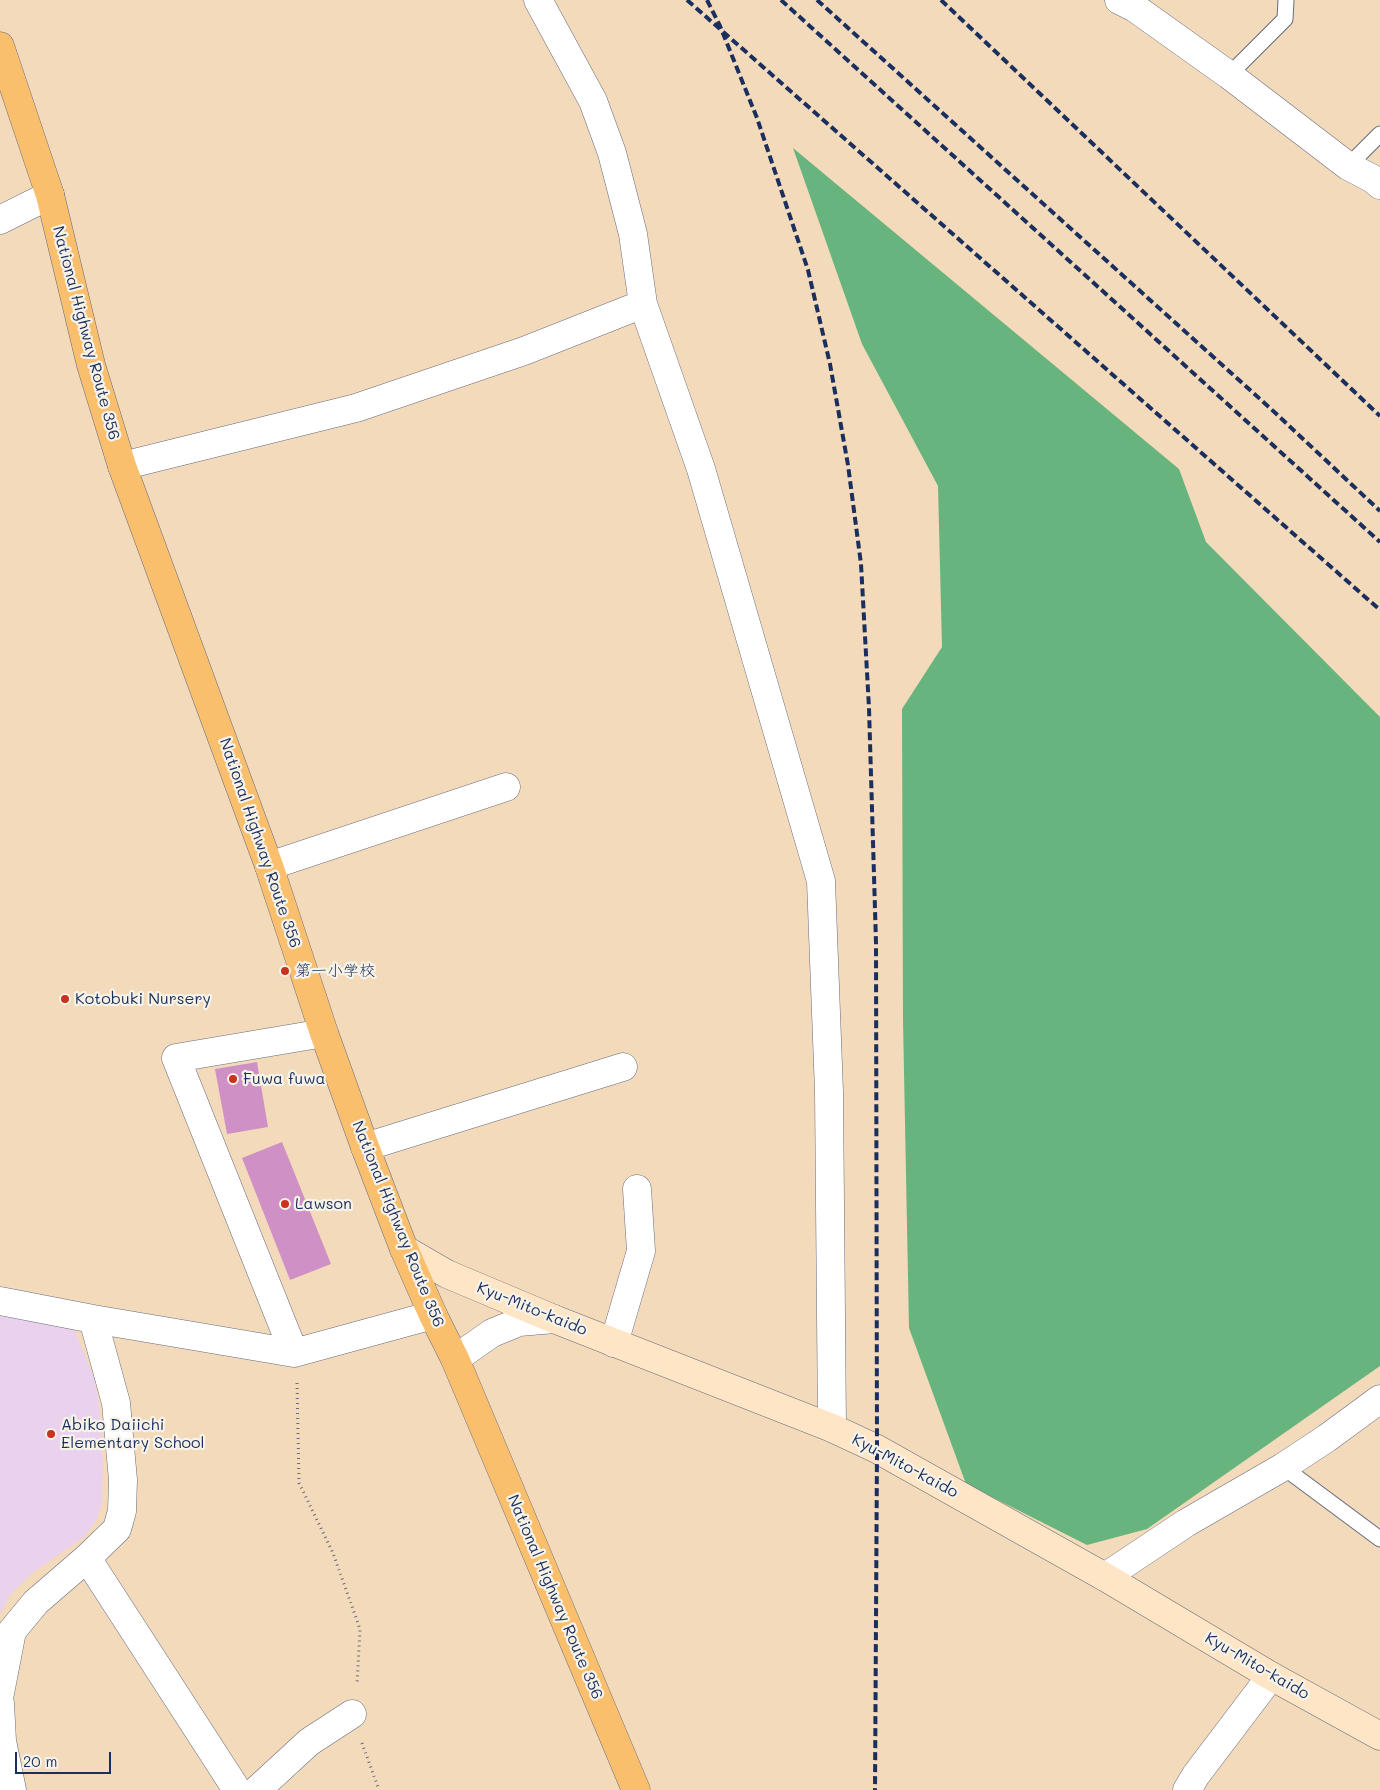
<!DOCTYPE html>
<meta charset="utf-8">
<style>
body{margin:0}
#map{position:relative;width:1380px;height:1790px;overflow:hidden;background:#f3daba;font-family:Mali,sans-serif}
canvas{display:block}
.scale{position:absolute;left:15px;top:1752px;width:96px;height:22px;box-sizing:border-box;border:2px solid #1b2f5e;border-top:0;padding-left:6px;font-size:15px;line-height:18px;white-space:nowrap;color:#1b2f5e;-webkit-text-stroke:4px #f7f3e8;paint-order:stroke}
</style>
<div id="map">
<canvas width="1380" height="1790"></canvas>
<div class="scale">20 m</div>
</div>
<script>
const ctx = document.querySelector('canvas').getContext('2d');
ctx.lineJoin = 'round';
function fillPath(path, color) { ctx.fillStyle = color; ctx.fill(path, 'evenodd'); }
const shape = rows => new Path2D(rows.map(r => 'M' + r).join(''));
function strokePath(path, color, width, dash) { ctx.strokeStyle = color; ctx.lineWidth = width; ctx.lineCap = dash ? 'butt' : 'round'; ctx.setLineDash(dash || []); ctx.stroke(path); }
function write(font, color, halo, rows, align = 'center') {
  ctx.font = font + ' Mali,"Klee One",sans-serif'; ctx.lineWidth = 4.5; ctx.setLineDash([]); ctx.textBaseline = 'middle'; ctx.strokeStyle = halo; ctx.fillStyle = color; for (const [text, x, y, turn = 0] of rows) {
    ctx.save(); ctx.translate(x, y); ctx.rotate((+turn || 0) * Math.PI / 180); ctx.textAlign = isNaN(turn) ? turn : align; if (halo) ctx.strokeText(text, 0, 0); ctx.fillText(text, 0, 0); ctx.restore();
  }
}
fillPath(shape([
 [0,1312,73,1326,94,1378,99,1403,103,1465,102,1504,96,1521,84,1537,31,1574,10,1595,0,1614]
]), '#ead1ed');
fillPath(shape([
 [793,148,1179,469,1206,542,1380,717,1380,1366,1147,1529,1087,1545,966,1484,909,1328,903,1020,902,709,942,647,938,486,862,344]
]), '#68b47e');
fillPath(shape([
 [257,1062,268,1127,227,1134,215,1069],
 [282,1142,331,1264,290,1280,242,1158]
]), '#cf91c5');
const lane = shape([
 [1229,75,1285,19,1286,0],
 [1348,166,1380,134],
 [1283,1467,1380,1539]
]);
const street = shape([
 [538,0,593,101,612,153,633,234,643,304,701,469,821,881,829,1092,832,1428],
 [1119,0,1135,8,1229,75,1348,166,1373,179,1380,185],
 [0,220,50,195],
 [122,466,356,408,524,351,643,304],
 [269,866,506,787],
 [365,1147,623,1067],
 [0,1301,93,1319,294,1353,433,1315],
 [614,1343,641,1251,637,1189],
 [294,1353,176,1058,324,1033],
 [455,1359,492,1333,519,1322,554,1319],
 [87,1558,237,1790],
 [1105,1577,1186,1523,1283,1467,1327,1438,1380,1399],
 [0,1693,12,1631,36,1602,87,1558,117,1529,122,1511,123,1480,116,1403,93,1319],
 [0,1703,2,1741,12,1790],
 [257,1790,309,1742,352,1714],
 [1187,1790,1196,1775,1271,1676]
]);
const secondary = shape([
 [404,1249,447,1274,554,1319,832,1428,877,1449,1105,1577,1271,1676,1380,1736]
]);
const highway = shape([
 [0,46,50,195,91,365,122,466,269,866,324,1033,365,1147,404,1249,433,1315,455,1359,636,1790]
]);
strokePath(lane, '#676b7e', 17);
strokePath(street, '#676b7e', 29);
strokePath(secondary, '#676b7e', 29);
strokePath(highway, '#676b7e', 29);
strokePath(shape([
 [297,1383,299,1483,333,1553,360,1629,357,1685],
 [362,1743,379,1790]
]), '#676b7e', 3, [1, 4]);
strokePath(lane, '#fff', 15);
strokePath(street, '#fff', 28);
strokePath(secondary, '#fde5c5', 28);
strokePath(highway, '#f9bf6d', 28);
strokePath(shape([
 [687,0,1380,610],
 [707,0,720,26,757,118,808,270,830,364,848,465,861,564,869,708,876,943,877,1449,875,1790],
 [781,0,1380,542],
 [817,0,1270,408,1380,511],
 [941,0,1380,416]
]), '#1b2f5e', 4, [8, 4]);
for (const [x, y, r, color] of [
 [285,971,5,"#c8321e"],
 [65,999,5,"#c8321e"],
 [233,1079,5,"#c8321e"],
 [285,1204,5,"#c8321e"],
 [51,1434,5,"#c8321e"]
]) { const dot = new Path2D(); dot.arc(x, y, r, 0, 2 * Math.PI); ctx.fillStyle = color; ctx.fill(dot); strokePath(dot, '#f7f3e8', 2); }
write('16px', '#1b2f5e', '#f7f3e8', [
 ["National Highway Route 356",86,333,75],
 ["National Highway Route 356",260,843,71],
 ["National Highway Route 356",398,1224,68],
 ["Kyu-Mito-kaido",532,1309,22],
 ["Kyu-Mito-kaido",905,1466,28],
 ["National Highway Route 356",555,1597,67],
 ["Kyu-Mito-kaido",1257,1666,30]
]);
write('16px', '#1b2f5e', '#f7f3e8', [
 ["第一小学校",295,971],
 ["Kotobuki Nursery",75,999],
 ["Fuwa fuwa",243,1079],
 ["Lawson",295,1204],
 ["Abiko Daiichi",61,1425],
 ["Elementary School",61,1443]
], 'left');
</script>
